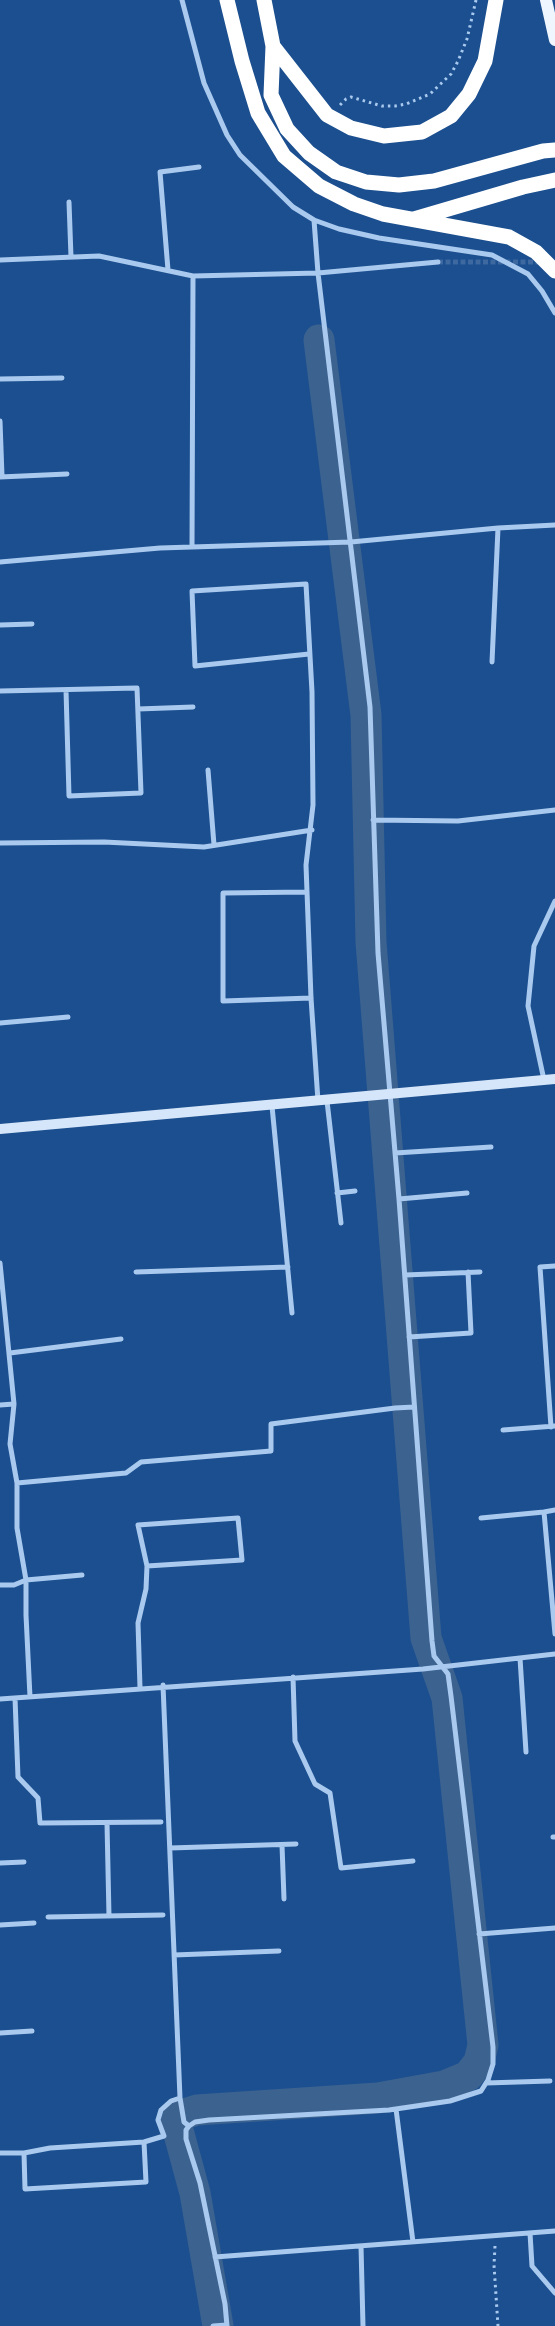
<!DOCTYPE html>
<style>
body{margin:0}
canvas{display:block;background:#1b4f8f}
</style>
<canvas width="555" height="2326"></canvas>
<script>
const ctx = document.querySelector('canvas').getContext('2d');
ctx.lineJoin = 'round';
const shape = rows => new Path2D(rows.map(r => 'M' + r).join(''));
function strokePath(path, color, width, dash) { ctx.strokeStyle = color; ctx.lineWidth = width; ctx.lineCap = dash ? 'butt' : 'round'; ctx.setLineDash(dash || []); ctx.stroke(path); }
strokePath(shape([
 [218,2326,195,2193,176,2123,178,2116,197,2110,378,2098,444,2086,468,2076,479,2062,483,2045,447,1698,426,1638,371,942,366,715,319,340]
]), '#3c6290', 31);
strokePath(shape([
 [438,262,540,262]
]), '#3d69a0', 5, [5, 2.5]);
strokePath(shape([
 [340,105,346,99,351,97,382,106,395,106,406,104,430,94,451,74,458,61,467,39,476,0],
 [495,2246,494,2265,498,2326]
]), '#a9c9ee', 3, [2.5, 4]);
strokePath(shape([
 [182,0,204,83,227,135,240,155,293,207,314,220,339,229,379,238,492,255,528,274,542,291,555,313],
 [69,202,71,257],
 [0,260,99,256,193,276,318,273,438,262],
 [168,270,160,172,199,167],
 [0,379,62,378],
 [0,421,2,476],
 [0,477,67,474],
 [192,547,193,276],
 [0,562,160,548,351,542,498,528,555,525],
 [0,625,32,624],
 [309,654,195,666,192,591,306,584,312,692,313,805,306,865,311,998,318,1101],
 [492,662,498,528],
 [0,691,137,688,141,793,69,796,66,690],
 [138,709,193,707],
 [208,770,214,845],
 [373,820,458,821,555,810],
 [0,843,104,842,204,847,312,830],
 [307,892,223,893,223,1001,311,998],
 [0,1023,68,1017],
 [544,1080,528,1006,534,946,555,901],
 [327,1101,341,1223],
 [272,1106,292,1313],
 [395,1153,491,1147],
 [337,1193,355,1191],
 [399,1199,467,1193],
 [0,1263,14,1404,0,1405],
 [136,1272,288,1267],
 [405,1275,480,1272],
 [409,1337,471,1333,468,1272],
 [10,1353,121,1339],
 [14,1404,10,1444,17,1483,17,1528,26,1580,26,1615,30,1697],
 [551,1427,540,1267,555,1266],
 [503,1430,555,1426],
 [17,1483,126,1473,141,1462,271,1451,271,1424,395,1408,414,1407],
 [544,1512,555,1510],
 [481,1518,544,1512,555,1634],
 [0,1585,14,1585,26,1580,82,1575],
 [520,1658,526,1752],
 [293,1677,295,1741,315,1784,330,1793,341,1868,413,1861],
 [163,1685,180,2098],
 [140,1688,138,1623,146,1589,147,1566,138,1525,238,1518,242,1560,147,1566],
 [15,1698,18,1777,38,1798,40,1823,161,1822],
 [0,1699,423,1669,555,1654],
 [107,1823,109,1916],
 [553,1837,555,1837],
 [282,1845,284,1899],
 [170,1848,296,1844],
 [0,1863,24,1862],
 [48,1917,163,1915],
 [0,1925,34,1923],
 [479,1934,555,1928],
 [174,1955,279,1951],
 [0,2033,32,2031],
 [486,2083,550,2081],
 [396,2109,413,2242],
 [0,2153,24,2153,50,2148,144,2142,164,2136,158,2120,161,2110,171,2101,180,2098,184,2122,189,2126],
 [24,2153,25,2189,146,2182,144,2142],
 [530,2233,532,2266,555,2293],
 [361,2246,363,2326],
 [215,2257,555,2231],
 [213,2326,227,2325],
 [227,2326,225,2304,200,2183,186,2139,186,2130,189,2126,195,2122,209,2120,389,2110,450,2101,481,2091,488,2080,493,2064,493,2047,451,1696,448,1674,434,1656,432,1641,399,1199,378,953,370,707,318,273,314,220]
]), '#a9c9ee', 5);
strokePath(shape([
 [0,1129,555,1079]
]), '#d6e6fa', 10);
strokePath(shape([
 [546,0,555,40]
]), '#f0f6ff', 12);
strokePath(shape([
 [227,0,242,61,258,113,284,156,319,186,354,204,383,214,509,237,536,252,555,271],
 [264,0,273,46,327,115,351,128,384,136,422,132,451,116,469,94,485,61,496,0],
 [273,46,271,95,287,129,309,153,336,172,366,182,399,185,434,181,543,151,555,150],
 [414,219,523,187,555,180]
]), '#fff', 15);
</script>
